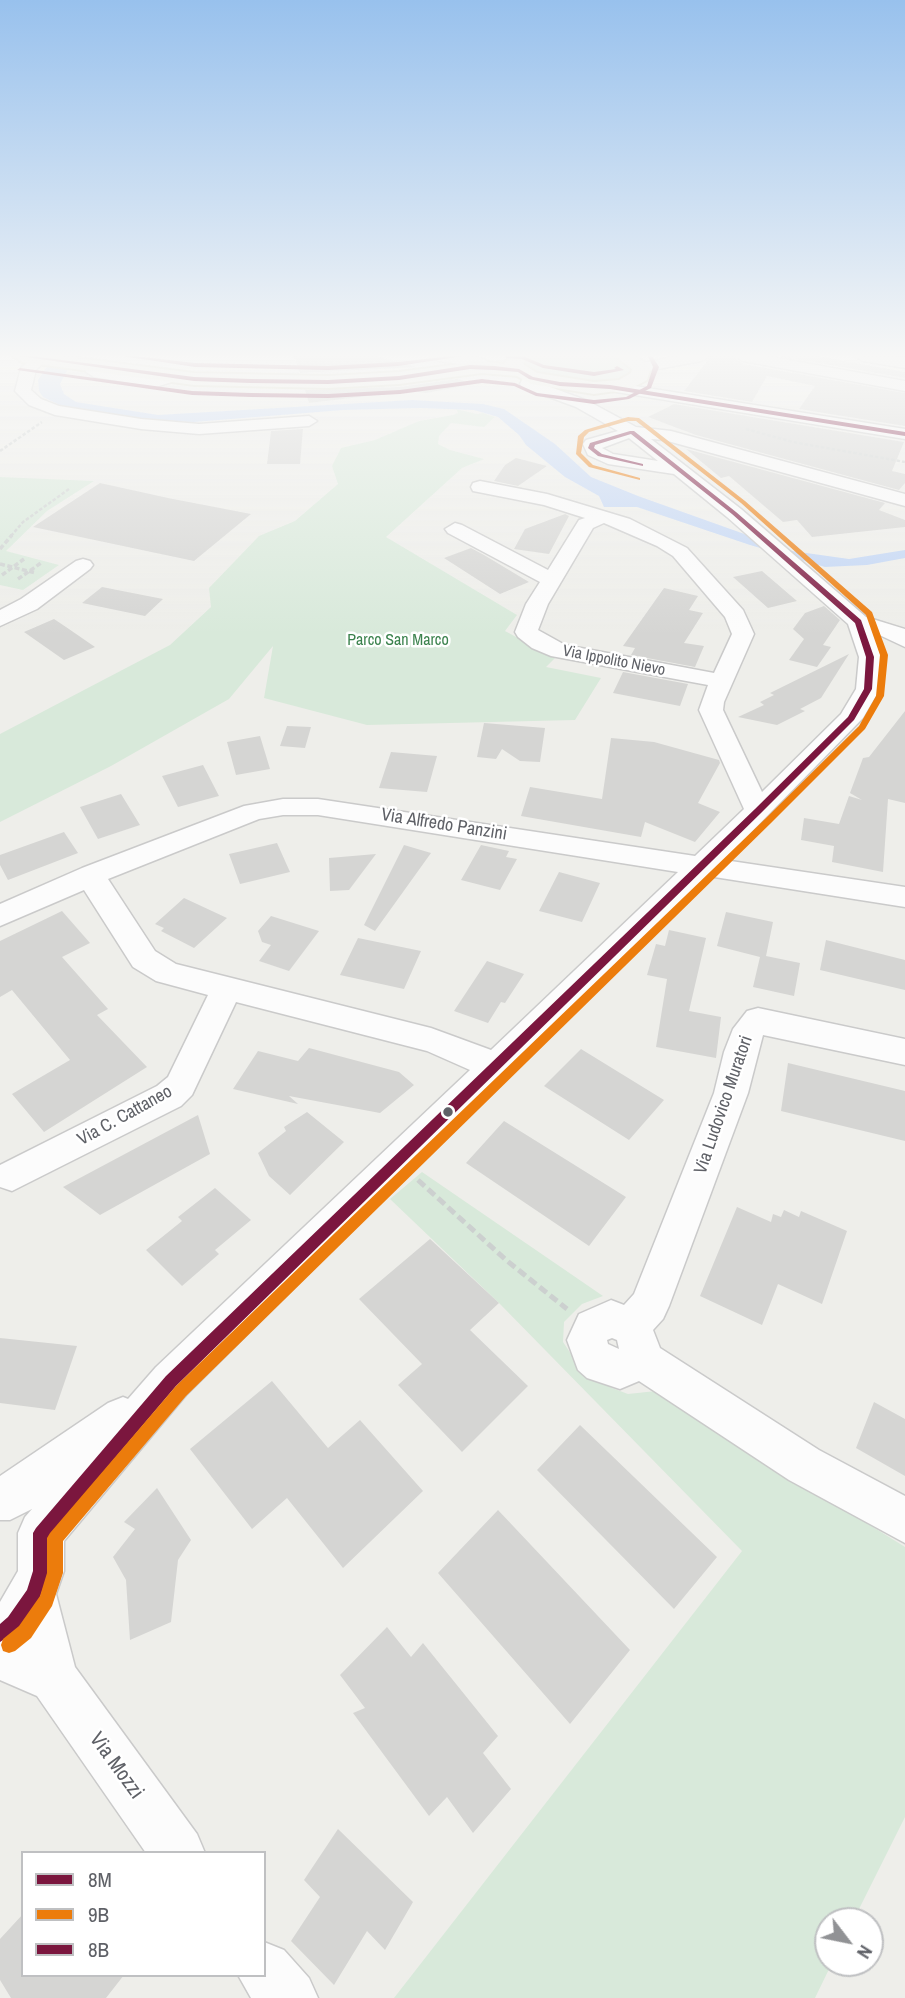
<!DOCTYPE html>
<style>
body{margin:0}
#map{position:relative;width:905px;height:1998px;overflow:hidden;background:#eeeeea;font-family:"Archivo Narrow",sans-serif}
canvas{display:block}
.legend{position:absolute;left:21px;top:1851px;width:245px;height:126px;box-sizing:border-box;background:#fff;border:2px solid #bfc0c2;margin:0;padding:9px 12px;list-style:none;font-size:21px;color:#5f6167}
.legend li{display:flex;align-items:center;gap:14px;height:35px}
.legend b{width:35px;border:2px solid #bfc0c2}
.north{position:absolute;left:814px;top:1907px;width:70px;height:70px;box-sizing:border-box;background:#fff;border:2px solid #bfc0c2;border-radius:50%;rotate:122deg;font-size:19px;font-weight:700;line-height:28px;text-align:center;color:#5f6167}
.north::after{content:'';display:block;margin:auto;width:24px;height:32px;background:#919295;clip-path:polygon(50% 0,100% 100%,50% 72%,0 100%)}
</style>
<div id="map">
<canvas width="905" height="1998"></canvas>
<ul class="legend">
<li><b style="height:9px;background:#7b163e"></b>8M</li>
<li><b style="height:9px;background:#ec7c0c"></b>9B</li>
<li><b style="height:9px;background:#7b163e"></b>8B</li>
</ul>
<div class="north">N</div>
</div>
<script>
const ctx = document.querySelector('canvas').getContext('2d');
ctx.lineJoin = 'round';
function fillPath(path, color) { ctx.fillStyle = color; ctx.fill(path, 'evenodd'); }
const shape = rows => new Path2D(rows.map(r => 'M' + r).join(''));
function strokePath(path, color, width, dash) { ctx.strokeStyle = color; ctx.lineWidth = width; ctx.lineCap = dash ? 'butt' : 'round'; ctx.setLineDash(dash || []); ctx.stroke(path); }
function write(font, color, halo, rows, align = 'center') {
  ctx.font = font + ' "Archivo Narrow",sans-serif'; ctx.lineWidth = 5; ctx.setLineDash([]); ctx.textBaseline = 'middle'; ctx.strokeStyle = halo; ctx.fillStyle = color; for (const [text, x, y, turn = 0] of rows) {
    ctx.save(); ctx.translate(x, y); ctx.rotate((+turn || 0) * Math.PI / 180); ctx.textAlign = isNaN(turn) ? turn : align; if (halo) ctx.strokeText(text, 0, 0); ctx.fillText(text, 0, 0); ctx.restore();
  }
}
fillPath(shape([
 [528,356,614,356,633,364,632,377,603,384,527,372,521,361],
 [456,409,477,414,483,413,495,417,484,427,451,423,439,436,438,444,450,450,484,459,462,468,386,537,517,615,505,631,555,658,546,667,601,678,575,720,367,725,264,698,273,646,229,699,111,766,0,822,0,734,170,645,211,607,209,588,259,536,295,521,338,484,332,466,341,448,375,440,419,421,453,415,458,413],
 [0,477,94,481,47,511,6,551,59,565,23,590,0,585],
 [422,1172,603,1296,582,1304,564,1322,563,1342,579,1366,612,1388,628,1394,656,1391,905,1547,905,1817,853,1921,828,1921,828,1963,832,1963,815,1998,394,1998,742,1551,499,1303,390,1199]
]), '#d8e9da');
fillPath(shape([
 [54,356,75,356,60,384,64,394,76,402,158,415,412,400,483,404,504,409,555,444,591,477,638,496,792,551,849,559,905,550,905,558,867,565,825,567,750,545,637,507,604,507,599,496,565,477,526,445,519,435,498,417,474,410,420,408,343,410,194,422,144,421,74,412,43,397,39,391,38,380]
]), '#c1d5f5');
fillPath(shape([
 [294,356,376,356,416,367,300,373],
 [711,356,733,356,743,364,905,393,905,426,799,409,815,386,767,376,752,402,684,391],
 [779,356,817,356,905,372,905,378],
 [457,379,474,384,426,393,411,391,309,403,305,390,399,387],
 [674,404,904,442,892,471,905,474,905,483,899,490,696,435,648,417],
 [303,429,300,464,267,464,271,431],
 [686,449,885,503,879,510,905,520,905,527,812,537,797,520,783,522,729,476,721,478],
 [516,458,547,466,518,486,494,481,505,465],
 [100,483,168,498,251,514,194,561,33,527],
 [565,514,569,516,549,554,514,549,525,529],
 [471,548,484,555,529,582,500,594,444,558],
 [762,571,797,601,768,608,733,577],
 [102,587,163,599,145,616,82,603],
 [664,588,698,596,689,610,703,613,684,643,704,646,695,667,631,655,635,648,623,646],
 [824,606,840,620,823,645,831,647,817,667,789,660,804,639,793,629,805,613],
 [54,619,66,627,95,647,64,660,24,632],
 [849,654,821,698,800,709,805,711,777,725,738,717,764,705,760,702,774,695,770,693],
 [623,672,688,684,680,706,613,693],
 [905,711,905,803,888,799,883,872,832,862,834,846,801,840,804,818,839,824,849,796,862,800,850,793,863,758,869,757],
 [484,723,545,728,540,762,520,761,502,749,496,759,477,757],
 [287,726,311,727,305,748,280,746],
 [260,736,270,769,236,775,227,742],
 [611,738,654,742,719,760,720,763,698,803,720,812,695,842,645,822,641,837,521,816,530,787,602,799],
 [391,752,437,756,427,792,379,788],
 [203,765,219,796,178,807,162,776],
 [121,794,140,825,98,839,80,807],
 [64,832,78,853,8,880,0,865,0,855],
 [277,843,290,872,240,884,229,854],
 [404,845,431,853,375,931,364,925],
 [481,845,509,851,506,857,517,859,500,890,461,880],
 [376,854,349,890,330,891,329,858],
 [559,872,600,883,582,922,539,911],
 [184,898,227,918,194,948,161,931,164,928,155,924],
 [62,911,90,943,62,957,108,1009,97,1015,147,1067,44,1132,12,1094,70,1060,12,990,0,997,0,941],
 [726,912,773,922,766,956,800,963,794,996,753,987,760,957,717,946],
 [271,916,319,931,289,971,259,961,271,945,262,942,258,931],
 [669,930,706,938,689,1011,721,1017,716,1058,656,1047,667,979,647,975,656,944,665,946],
 [358,938,421,951,404,989,340,975],
 [826,940,905,960,905,990,820,970],
 [487,961,524,974,505,1003,501,1002,488,1023,454,1011],
 [309,1048,399,1072,414,1085,380,1113,289,1096,298,1104,233,1089,258,1051,298,1061],
 [581,1049,664,1100,629,1140,544,1086],
 [788,1063,905,1091,905,1141,781,1111],
 [307,1112,344,1142,290,1195,269,1176,258,1153,286,1131,284,1127],
 [198,1115,210,1154,100,1215,63,1187],
 [504,1121,626,1197,589,1246,466,1163],
 [215,1188,251,1220,215,1250,219,1254,182,1286,146,1250,182,1221,178,1217],
 [737,1207,771,1222,773,1214,781,1217,784,1210,799,1217,801,1211,847,1231,822,1304,778,1284,762,1325,700,1296],
 [430,1239,499,1303,470,1330,528,1386,462,1452,398,1385,422,1364,359,1299],
 [0,1338,77,1346,55,1410,0,1403],
 [272,1381,328,1448,360,1420,423,1491,343,1568,287,1498,252,1529,190,1449],
 [874,1402,905,1419,905,1476,856,1448],
 [580,1425,717,1557,674,1609,537,1470],
 [157,1488,191,1540,178,1560,171,1622,130,1640,126,1580,113,1557,135,1529,124,1522],
 [498,1510,630,1650,570,1724,438,1573],
 [387,1627,411,1657,423,1643,498,1736,483,1753,511,1789,473,1833,447,1797,429,1816,353,1713,365,1708,340,1675],
 [338,1829,413,1902,385,1950,367,1931,334,1985,291,1941,320,1897,304,1880],
 [23,1914,23,1975,124,1975,106,1998,11,1998,0,1980,0,1939]
]), '#d5d5d3');
const minor = shape([
 [34,356,48,358,36,370,31,390,41,399,59,406,141,419,199,424,309,416,317,421,309,426,199,434,141,429,55,415,29,405,15,391,21,368,34,356],
 [431,356,467,356,484,359,487,362,479,367,439,361,431,356],
 [678,356,709,356,701,361,642,372,634,367,637,364,678,356],
 [735,356,766,356,905,381,905,391,743,361,735,356],
 [855,356,905,358,905,368,863,361,855,356],
 [94,361,99,363,102,369,155,377,175,371,183,376,181,379,156,387,94,377,86,372,89,363,94,361],
 [531,373,537,375,539,378,537,382,588,401,636,427,671,431,905,494,905,506,664,440,651,439,741,509,866,617,905,629,905,647,873,632,881,657,880,689,863,718,724,860,905,887,905,907,708,876,186,1395,64,1541,64,1571,56,1594,75,1667,197,1834,205,1853,146,1853,37,1696,0,1680,0,1602,18,1571,18,1533,25,1517,32,1509,10,1520,0,1520,0,1476,108,1403,123,1397,128,1399,156,1367,470,1070,427,1051,236,1002,192,1095,181,1106,12,1191,0,1187,0,1165,157,1086,168,1077,208,995,156,981,133,967,84,890,0,926,0,904,82,868,244,806,283,799,318,799,695,856,744,809,699,710,708,685,551,656,532,648,518,637,515,632,526,604,540,582,448,533,445,529,455,523,462,525,548,570,579,520,585,518,544,505,473,491,471,487,473,483,480,481,547,494,630,519,687,548,743,610,754,634,724,702,723,710,762,792,841,714,856,689,859,657,848,624,727,517,674,474,608,464,588,455,583,444,586,440,618,431,576,407,522,387,520,384,523,378,531,373],
 [629,438,658,461,613,454,602,448,629,438],
 [604,523,657,546,673,556,725,617,732,634,714,673,565,645,538,630,548,604,593,528,604,523],
 [283,815,318,815,678,872,491,1050,431,1028,176,964,155,951,108,879,259,819,283,815],
 [610,382,905,429,905,439,604,390,602,387,610,382],
 [83,559,90,561,93,565,90,569,37,609,0,626,0,610,21,599,76,561,83,559],
 [758,1008,905,1039,905,1065,763,1035,748,1093,669,1306,663,1319,653,1330,660,1348,819,1450,905,1496,905,1543,789,1480,639,1381,620,1389,587,1378,578,1370,567,1340,579,1314,611,1300,624,1305,634,1294,714,1093,724,1052,733,1029,747,1011,758,1008],
 [612,1338,617,1340,619,1349,608,1344,607,1340,612,1338],
 [264,1942,284,1950,309,1978,318,1998,251,1998,238,1975,264,1975,264,1942]
]);
const major = shape([
 [13,356,61,356,194,373,328,376,399,372,482,361,504,364,510,356,528,356,523,364,537,373,594,382,619,380,631,373,632,369,615,356,636,356,651,367,647,380,630,389,594,394,531,384,517,376,482,373,399,384,328,388,194,385,22,362,13,356]
]);
strokePath(minor, '#cacaca', 3);
strokePath(major, '#d4d2ba', 4);
strokePath(shape([
 [746,429,793,442,905,462],
 [0,451,42,422],
 [11,536,23,522,69,489]
]), '#ccd0cf', 2.5, [3.5, 2]);
strokePath(shape([
 [0,549,12,535],
 [0,564,36,573],
 [2,575,24,559],
 [18,579,41,563]
]), '#ccd0cf', 3.5, [5, 2.5]);
strokePath(shape([
 [418,1180,506,1260,567,1309]
]), '#ccd0cf', 5, [9, 4.5]);
fillPath(minor, '#fcfcfc');
fillPath(major, '#f3f3ea');
fillPath(shape([
 [630,431,634,431,736,512,861,620,874,657,872,689,854,720,761,813,176,1386,49,1536,49,1571,39,1600,20,1629,0,1642,0,1624,8,1617,27,1590,33,1571,33,1533,36,1528,166,1376,755,809,848,717,864,689,866,657,855,623,732,514,631,434,595,445,594,448,602,454,643,464,643,466,598,456,588,448,590,443,630,431]
]), '#7b163e');
fillPath(shape([
 [628,417,639,418,745,501,872,612,888,655,884,696,865,729,771,823,186,1396,63,1541,63,1573,52,1606,31,1638,15,1651,9,1653,3,1651,1,1645,3,1639,19,1626,40,1596,47,1573,47,1538,50,1533,176,1386,765,819,859,726,876,696,880,655,866,615,741,503,636,421,628,421,589,432,584,437,581,453,593,465,640,478,640,480,589,467,576,454,578,436,585,430,628,417]
]), '#ec7c0c');
fillPath(shape([
 [19,356,31,356,194,377,251,379,328,380,399,376,470,365,494,366,519,369,533,377,560,382,610,385,905,432,905,436,610,389,560,386,529,379,518,372,494,370,470,369,399,380,328,384,251,383,194,381,19,356]
]), '#7b163e');
fillPath(shape([
 [648,356,652,356,659,367,651,388,629,399,594,404,536,396,514,386,482,383,400,394,328,398,251,397,192,395,17,370,20,368,192,391,251,393,328,394,400,390,482,379,515,383,537,393,594,400,626,397,647,386,653,367,648,356]
]), '#7b163e');
fillPath(shape([
 [122,356,134,356,195,363,328,366,398,362,452,356,464,356,398,366,328,370,195,367,122,356],
 [505,356,523,356,544,365,594,372,616,369,614,368,617,366,624,370,594,376,543,368,522,359,507,358,505,356]
]), '#7b163e');
const sky = ctx.createLinearGradient(0, 0, 0, 635);
sky.addColorStop(0, '#98c1ed');
sky.addColorStop(0.56, '#f7f7f6');
sky.addColorStop(1, '#f7f7f600');
ctx.fillStyle = sky;
ctx.fillRect(0, 0, 905, 635);
for (const [x, y, r, color] of [
 [448,1112,6,"#5f6167"]
]) { const dot = new Path2D(); dot.arc(x, y, r, 0, 2 * Math.PI); ctx.fillStyle = color; ctx.fill(dot); strokePath(dot, '#fff', 2.5); }
write('16px', '#3b824d', '#fff', [
 ["Parco San Marco",398,641]
]);
write('16px', '#5f6167', '#fff', [
 ["Via Ippolito Nievo",614,661,11]
]);
write('18px', '#5f6167', '#fff', [
 ["Via Alfredo Panzini",444,825,9],
 ["Via Ludovico Muratori",724,1105,-71],
 ["Via C. Cattaneo",125,1116,-29]
]);
write('21px', '#5f6167', '#fff', [
 ["Via Mozzi",116,1766,54]
]);
</script>
